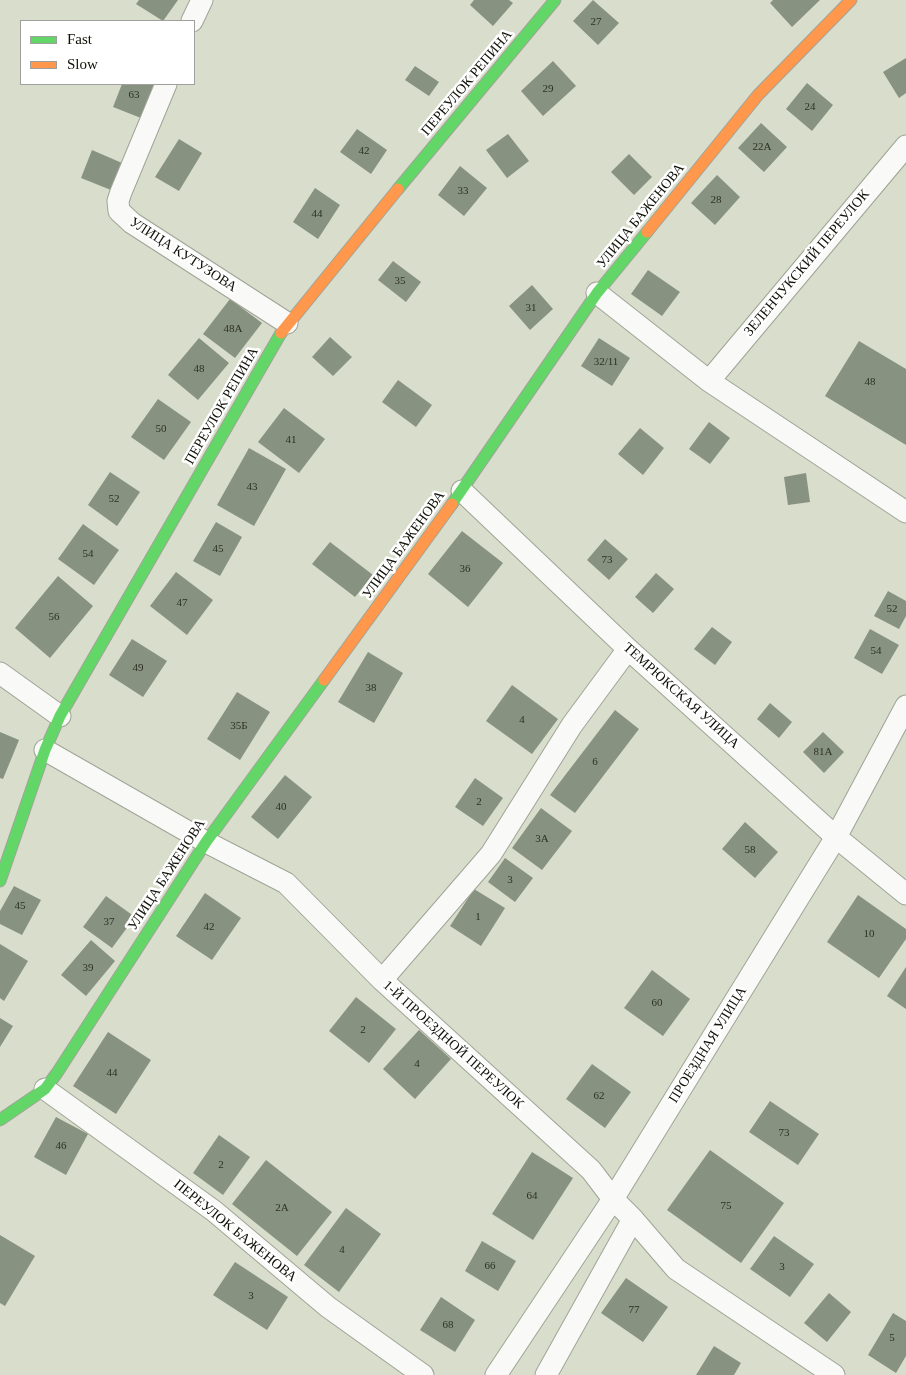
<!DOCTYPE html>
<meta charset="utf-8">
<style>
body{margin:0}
#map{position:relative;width:906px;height:1375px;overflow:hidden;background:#d8ddcc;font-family:"Times New Roman",serif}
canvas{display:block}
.legend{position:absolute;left:20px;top:20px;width:175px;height:65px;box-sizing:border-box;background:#fff;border:1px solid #9fa09c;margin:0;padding:6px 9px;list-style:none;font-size:15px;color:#0f1107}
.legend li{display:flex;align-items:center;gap:10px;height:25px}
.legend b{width:25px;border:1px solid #9fa09c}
</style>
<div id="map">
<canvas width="906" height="1375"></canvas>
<ul class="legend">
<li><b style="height:6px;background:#63d668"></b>Fast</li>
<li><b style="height:6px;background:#ff974d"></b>Slow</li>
</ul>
</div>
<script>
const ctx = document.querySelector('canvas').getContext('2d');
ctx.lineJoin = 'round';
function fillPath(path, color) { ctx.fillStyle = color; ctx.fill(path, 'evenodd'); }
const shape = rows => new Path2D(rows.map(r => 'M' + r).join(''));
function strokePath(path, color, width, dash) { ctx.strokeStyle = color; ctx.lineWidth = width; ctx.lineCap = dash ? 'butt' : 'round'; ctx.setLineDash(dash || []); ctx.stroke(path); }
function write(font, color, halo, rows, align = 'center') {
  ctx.font = font + ' "Times New Roman",serif'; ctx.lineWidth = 5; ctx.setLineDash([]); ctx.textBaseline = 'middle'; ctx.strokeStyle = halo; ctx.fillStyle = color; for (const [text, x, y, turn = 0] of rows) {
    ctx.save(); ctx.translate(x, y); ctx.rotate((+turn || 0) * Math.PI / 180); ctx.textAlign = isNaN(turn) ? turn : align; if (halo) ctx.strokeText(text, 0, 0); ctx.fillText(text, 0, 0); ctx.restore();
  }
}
fillPath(shape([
 [139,0,178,0,163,21,136,4],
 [474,0,509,0,513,3,493,26,470,5],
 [593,0,619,23,598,45,573,21],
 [773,0,820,0,792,27,770,3],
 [906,58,906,93,899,98,883,72],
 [553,61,576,86,543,116,521,91],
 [415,66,439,82,429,96,405,80],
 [807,83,833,105,812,131,786,109],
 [122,84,154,84,141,118,113,107],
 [761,123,787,147,764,172,738,148],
 [357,129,387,150,371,174,340,152],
 [508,134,529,161,507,178,486,150],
 [179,139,202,153,179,191,155,177],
 [92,150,122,163,111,190,81,178],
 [629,154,652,177,634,195,611,172],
 [460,166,487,188,464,216,438,195],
 [717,175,740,197,715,225,691,203],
 [315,188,340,205,318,239,293,222],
 [393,261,421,282,406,302,378,280],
 [648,270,680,292,662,316,631,294],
 [532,285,553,309,530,330,509,306],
 [230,299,262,323,235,358,203,334],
 [330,337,352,357,333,376,312,357],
 [199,338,229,363,198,400,168,375],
 [599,338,630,358,612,386,581,366],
 [859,341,906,369,906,445,825,396],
 [398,380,432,405,416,427,382,402],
 [158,399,191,422,164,460,131,437],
 [284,408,325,439,299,473,258,442],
 [709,422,730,438,710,464,689,449],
 [640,428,664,448,643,475,618,454],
 [249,448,286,469,254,526,217,505],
 [110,472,140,492,117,526,88,505],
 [806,473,810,502,788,505,784,477],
 [216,522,242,537,220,576,193,561],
 [83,524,119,550,94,585,58,559],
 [462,531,503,563,468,607,428,574],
 [605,539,628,559,609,580,587,560],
 [330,542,373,575,355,597,312,564],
 [176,572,213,600,187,635,150,606],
 [656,573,674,589,653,613,635,597],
 [58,576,93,606,50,658,15,628],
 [888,591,906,601,906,616,899,629,874,616],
 [712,627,732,642,715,665,694,649],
 [870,629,899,645,882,674,854,658],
 [132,639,167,661,143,697,109,675],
 [368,652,403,673,374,723,338,702],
 [512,685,558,719,532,754,486,721],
 [237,692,270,712,240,760,207,739],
 [770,703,792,722,779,738,757,719],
 [615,710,639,729,575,813,550,795],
 [0,732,19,740,3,779,0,778],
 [823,732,844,752,824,773,803,752],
 [285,775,312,797,278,839,251,817],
 [475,778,503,798,483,826,455,807],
 [541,808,572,831,542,870,512,848],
 [745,822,778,852,755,878,722,849],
 [505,858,533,878,515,902,488,882],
 [14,886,41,900,22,935,0,924,0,911],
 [474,889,505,908,481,946,450,926],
 [205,893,241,918,212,960,176,936],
 [858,895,906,929,906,939,879,978,827,942],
 [106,896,135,917,112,948,83,927],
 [91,940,115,961,86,996,61,975],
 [0,944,28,961,4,1001,0,998],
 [906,967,906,1009,887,996],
 [652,970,690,999,663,1036,624,1008],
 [356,997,396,1029,369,1063,329,1031],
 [0,1018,13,1026,0,1047],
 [419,1030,451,1059,415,1099,383,1069],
 [108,1032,151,1060,116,1114,73,1086],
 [592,1064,631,1092,605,1128,566,1099],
 [770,1101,819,1134,798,1165,749,1132],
 [56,1117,88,1134,66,1175,34,1157],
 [219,1135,250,1157,223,1195,193,1173],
 [710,1150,784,1203,741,1263,667,1210],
 [532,1152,573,1178,533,1240,492,1214],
 [266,1160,332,1212,297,1256,232,1204],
 [346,1208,381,1234,339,1292,304,1265],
 [0,1235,35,1256,5,1306,0,1303],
 [774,1236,814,1264,790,1297,750,1269],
 [482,1241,516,1261,498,1291,465,1271],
 [235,1262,288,1297,267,1330,213,1295],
 [626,1278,668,1307,643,1342,601,1313],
 [829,1293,851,1312,827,1342,804,1323],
 [441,1297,475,1320,455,1352,420,1330],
 [893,1313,906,1321,906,1356,896,1373,868,1355],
 [714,1346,741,1363,734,1375,696,1375]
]), '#889281');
const street = shape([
 [192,21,202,0],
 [166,84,121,192,118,201,119,211,132,223,287,323],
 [597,293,709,381,906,512],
 [709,381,906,146],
 [462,491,628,649,836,837,906,894],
 [0,673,60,716],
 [45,750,206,842,286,883,382,980,591,1170,613,1199,633,1219,676,1269,834,1375],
 [382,980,491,854,572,725,628,649],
 [45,1089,214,1211,328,1307,423,1375],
 [496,1375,613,1199,836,837,906,706],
 [546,1375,633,1219]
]);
const fast = shape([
 [398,189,555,0],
 [452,504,597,293,647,232],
 [0,881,45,750,60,716,281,333],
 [0,1120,45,1089,57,1073,206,842,324,680]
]);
const slow = shape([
 [647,232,758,95,851,0],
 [281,333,398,189],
 [324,680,452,504]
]);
strokePath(street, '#a0a497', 23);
strokePath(fast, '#a0a497', 13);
strokePath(slow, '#a0a497', 13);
strokePath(street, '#f9faf7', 21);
strokePath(fast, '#63d668', 11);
strokePath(slow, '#ff974d', 11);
write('11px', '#2d3126', null, [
 ["27",596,22],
 ["29",548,89],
 ["63",134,95],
 ["24",810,107],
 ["22А",762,147],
 ["42",364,151],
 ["33",463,191],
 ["28",716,200],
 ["44",317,214],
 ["35",400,281],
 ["31",531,308],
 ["48А",233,329],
 ["32/11",606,362],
 ["48",199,369],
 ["48",870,382],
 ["50",161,429],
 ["41",291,440],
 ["43",252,487],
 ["52",114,499],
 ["45",218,549],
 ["54",88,554],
 ["73",607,560],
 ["36",465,569],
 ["47",182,603],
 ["52",892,609],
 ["56",54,617],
 ["54",876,651],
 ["49",138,668],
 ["38",371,688],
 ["4",522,720],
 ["35Б",239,726],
 ["81А",823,752],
 ["6",595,762],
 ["2",479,802],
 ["40",281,807],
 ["3А",542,839],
 ["58",750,850],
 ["3",510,880],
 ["45",20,906],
 ["1",478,917],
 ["37",109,922],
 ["42",209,927],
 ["10",869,934],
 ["39",88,968],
 ["60",657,1003],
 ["2",363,1030],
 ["4",417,1064],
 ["44",112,1073],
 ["62",599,1096],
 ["73",784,1133],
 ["46",61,1146],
 ["2",221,1165],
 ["64",532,1196],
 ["75",726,1206],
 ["2А",282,1208],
 ["4",342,1250],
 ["66",490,1266],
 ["3",782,1267],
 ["3",251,1296],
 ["77",634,1310],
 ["68",448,1325],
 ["5",892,1338]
]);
write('14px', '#0f1107', '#fff', [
 ["ПЕРЕУЛОК РЕПИНА",467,83,-50],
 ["УЛИЦА БАЖЕНОВА",641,216,-51],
 ["УЛИЦА КУТУЗОВА",183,255,33],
 ["ЗЕЛЕНЧУКСКИЙ ПЕРЕУЛОК",807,263,-50],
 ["ПЕРЕУЛОК РЕПИНА",222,406,-60],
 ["УЛИЦА БАЖЕНОВА",404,545,-54],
 ["ТЕМРЮКСКАЯ УЛИЦА",681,696,42],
 ["УЛИЦА БАЖЕНОВА",167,875,-57],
 ["1-Й ПРОЕЗДНОЙ ПЕРЕУЛОК",453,1045,42],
 ["ПРОЕЗДНАЯ УЛИЦА",708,1045,-58],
 ["ПЕРЕУЛОК БАЖЕНОВА",235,1231,39]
]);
</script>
